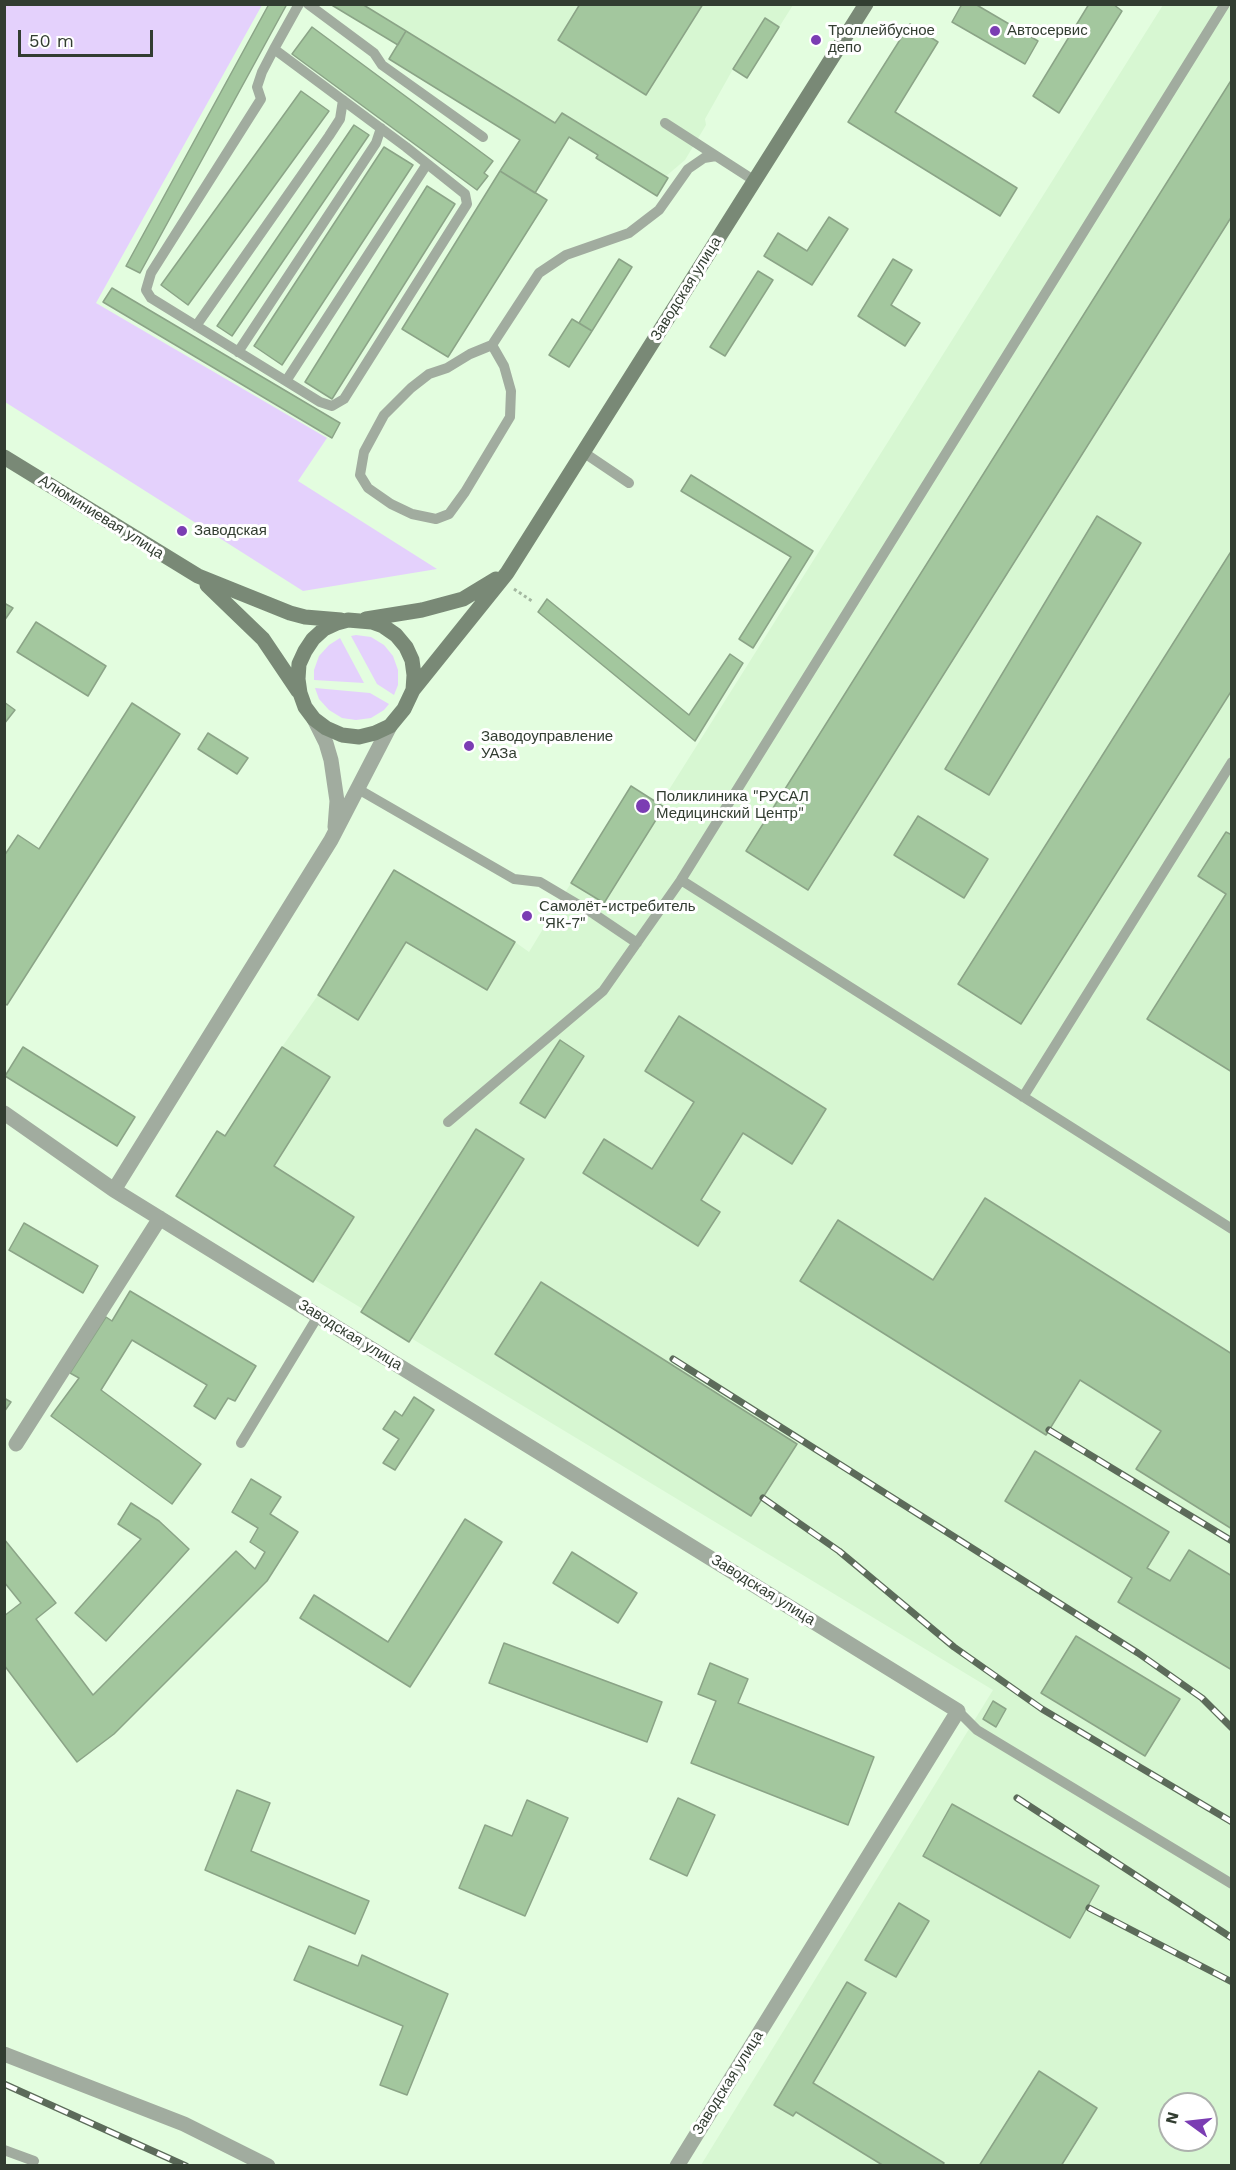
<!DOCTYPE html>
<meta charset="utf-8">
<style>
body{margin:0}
#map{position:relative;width:1236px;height:2170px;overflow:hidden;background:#e3fddf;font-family:"Work Sans",sans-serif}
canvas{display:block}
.frame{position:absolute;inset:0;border:6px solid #323d31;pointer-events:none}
.north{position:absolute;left:1158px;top:2092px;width:60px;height:60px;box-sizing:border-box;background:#fff;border:2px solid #adb1ad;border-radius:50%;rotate:285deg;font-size:16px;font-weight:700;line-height:24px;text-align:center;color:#323d31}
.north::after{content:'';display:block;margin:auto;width:21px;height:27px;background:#7b3db3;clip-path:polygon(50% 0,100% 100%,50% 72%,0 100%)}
.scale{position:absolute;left:18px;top:30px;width:135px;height:27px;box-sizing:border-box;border:3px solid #323d31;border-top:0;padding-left:8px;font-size:18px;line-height:21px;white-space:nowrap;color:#323d31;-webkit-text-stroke:4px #fff;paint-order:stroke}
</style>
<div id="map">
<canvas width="1236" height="2170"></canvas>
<div class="frame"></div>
<div class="north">N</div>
<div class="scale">50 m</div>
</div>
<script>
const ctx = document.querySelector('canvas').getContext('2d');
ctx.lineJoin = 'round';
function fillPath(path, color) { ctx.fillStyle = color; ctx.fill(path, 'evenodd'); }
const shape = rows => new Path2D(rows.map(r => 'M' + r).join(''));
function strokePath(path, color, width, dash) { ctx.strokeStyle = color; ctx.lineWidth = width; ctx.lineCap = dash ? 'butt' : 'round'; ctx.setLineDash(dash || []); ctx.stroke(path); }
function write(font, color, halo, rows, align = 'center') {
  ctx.font = font + ' "Work Sans",sans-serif'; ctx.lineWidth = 6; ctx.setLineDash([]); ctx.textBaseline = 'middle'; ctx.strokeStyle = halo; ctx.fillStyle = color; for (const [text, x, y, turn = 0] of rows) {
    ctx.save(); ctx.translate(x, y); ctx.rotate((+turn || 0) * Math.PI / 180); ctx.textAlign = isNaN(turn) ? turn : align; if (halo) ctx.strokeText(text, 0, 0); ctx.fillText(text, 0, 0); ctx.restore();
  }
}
fillPath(shape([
 [362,5,793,5,747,78,733,69,705,119,706,125,685,160,665,177,562,113,555,123],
 [1163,5,1231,5,1231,2165,701,2165,993,1690,176,1196,217,1131,226,1136,282,1047,318,995,358,1020,406,942,487,990,515,942,529,952,571,883,603,903,663,807,660,804],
 [1170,2104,1206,2104,1206,2140,1170,2140]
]), '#d7f7d2');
fillPath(shape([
 [4,5,262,5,96,303,327,438,298,481,437,569,303,591,5,402],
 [356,635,371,637,384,645,393,656,398,670,398,685,394,695,377,684,351,636],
 [340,638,364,683,314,680,314,670,319,656,329,645],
 [315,688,370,693,389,704,384,710,371,718,356,720,342,718,329,710,319,699]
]), '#e4d1fc');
const building = shape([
 [269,4,287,4,140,273,126,266,269,4],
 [330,4,362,4,406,31,398,45,330,4],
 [580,4,703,4,646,95,558,40,580,4],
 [962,4,975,4,1038,41,1025,64,952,22,962,4],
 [1089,4,1113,4,1122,11,1059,113,1033,96,1089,4],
 [765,18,779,27,747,78,733,69,765,18],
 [910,24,938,42,895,112,1017,188,1000,216,848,122,910,24],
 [312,27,493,161,484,173,488,176,477,190,292,54,312,27],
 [406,31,555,123,562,113,668,178,657,196,596,158,598,155,569,137,535,193,500,171,520,140,389,59,406,31],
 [1232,79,1232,216,808,890,746,851,1232,79],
 [301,91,329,111,188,305,161,285,301,91],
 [354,125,369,135,232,336,217,326,354,125],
 [384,147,413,165,282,365,254,346,384,147],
 [500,171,547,200,448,357,402,329,500,171],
 [427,186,455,204,332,399,305,382,427,186],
 [829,217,848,229,812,285,764,256,778,233,807,251,829,217],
 [619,259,632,267,592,331,579,323,619,259],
 [893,259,912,270,891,305,920,323,905,346,858,316,893,259],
 [758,271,773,280,725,356,710,347,758,271],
 [112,288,340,423,332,438,103,302,112,288],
 [572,319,592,331,569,367,549,355,572,319],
 [691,475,813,551,753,648,739,639,791,557,681,491,691,475],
 [1097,516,1141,543,989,795,945,769,1097,516],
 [1232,550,1232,690,1021,1024,958,984,1232,550],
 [547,599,689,715,730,654,743,663,695,741,538,612,547,599],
 [4,603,13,608,4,621,4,603],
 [36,622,106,666,88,696,17,652,36,622],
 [4,702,15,710,4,724,4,702],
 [132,703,180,734,7,1005,4,1003,4,856,18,835,39,849,132,703],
 [208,733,248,758,237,774,198,749,208,733],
 [631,786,664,807,604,903,571,883,631,786],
 [918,816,988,859,964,898,894,855,918,816],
 [1226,832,1232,835,1232,1072,1147,1019,1226,894,1198,876,1226,832],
 [394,870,515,942,487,990,406,942,358,1020,318,995,394,870],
 [679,1016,826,1109,792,1164,743,1133,701,1200,720,1212,698,1246,583,1173,604,1139,652,1169,694,1102,645,1071,679,1016],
 [560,1040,584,1056,545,1118,520,1103,560,1040],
 [23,1047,135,1117,117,1146,5,1076,23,1047],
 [282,1047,330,1077,274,1166,354,1217,313,1282,176,1196,217,1131,225,1136,282,1047],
 [476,1129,524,1159,409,1342,361,1312,476,1129],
 [985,1198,1232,1354,1232,1529,1136,1469,1161,1431,1080,1380,1046,1435,800,1281,838,1220,933,1280,985,1198],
 [24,1223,98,1266,83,1293,9,1250,24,1223],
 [541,1282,797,1444,751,1516,495,1354,541,1282],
 [130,1291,256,1366,235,1401,228,1398,215,1419,194,1406,207,1385,132,1340,101,1390,201,1464,172,1504,51,1416,79,1378,70,1373,106,1317,112,1321,130,1291],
 [414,1397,434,1410,395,1470,383,1463,399,1439,383,1429,395,1411,402,1416,414,1397],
 [4,1398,11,1402,4,1412,4,1398],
 [1035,1451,1169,1532,1147,1568,1170,1581,1189,1550,1232,1576,1232,1670,1118,1602,1132,1578,1005,1501,1035,1451],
 [251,1479,281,1497,270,1514,298,1532,267,1581,114,1734,77,1762,4,1665,4,1616,21,1603,4,1582,4,1539,56,1603,36,1619,93,1695,236,1551,255,1569,265,1552,250,1542,258,1528,232,1512,251,1479],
 [131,1503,159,1521,189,1549,106,1641,75,1613,141,1539,118,1524,131,1503],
 [465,1519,502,1542,410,1687,300,1618,314,1595,388,1642,465,1519],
 [572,1552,637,1593,618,1623,553,1583,572,1552],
 [1076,1636,1180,1699,1145,1756,1041,1693,1076,1636],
 [504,1643,662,1702,647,1742,489,1683,504,1643],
 [710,1663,748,1679,738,1703,874,1757,848,1825,691,1763,716,1701,698,1694,710,1663],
 [993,1701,1006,1709,996,1727,983,1719,993,1701],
 [237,1790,270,1803,251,1851,369,1901,355,1934,205,1870,237,1790],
 [678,1798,715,1815,687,1876,650,1859,678,1798],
 [527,1800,568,1818,525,1916,459,1888,485,1825,512,1836,527,1800],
 [952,1804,1099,1886,1070,1938,923,1856,952,1804],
 [899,1903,929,1921,896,1977,865,1960,899,1903],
 [309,1946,358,1966,362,1955,448,1994,407,2095,380,2085,403,2026,294,1980,309,1946],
 [847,1982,866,1993,813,2083,944,2163,942,2166,884,2166,796,2112,793,2116,774,2105,847,1982],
 [1039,2071,1097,2108,1061,2166,979,2166,1039,2071]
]);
fillPath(building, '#a3c79e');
strokePath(building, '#8ba487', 1.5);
strokePath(shape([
 [514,589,532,601]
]), '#a4b8a1', 3, [3, 3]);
strokePath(shape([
 [308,4,374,53,382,65,483,137],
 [274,49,406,147,465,194,467,204,344,399,332,406,320,402,151,298,146,290,151,273,261,99,257,87,262,72,274,49,299,4],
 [665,123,755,181],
 [196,326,329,136,340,119,343,100],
 [492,345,470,354,447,368,429,374,411,388,384,415,364,452,360,475,368,488,391,504,412,514,436,519,449,514,465,492,510,417,511,391,504,366,492,345,539,273,566,255,629,233,659,210,688,169,704,158,716,156],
 [238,352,376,143,381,128],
 [286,381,427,164],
 [583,452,629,483],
 [358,789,514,879,540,882,594,914,637,943],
 [681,880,1225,4],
 [1023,1097,1232,762],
 [448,1122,603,991,681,880,1232,1229],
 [241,1443,318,1316],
 [958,1711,977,1730,1232,1884],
 [4,2150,34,2161]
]), '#a1ac9f', 10);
strokePath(shape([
 [314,719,326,743,331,760,337,801,335,827],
 [4,1113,114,1190,958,1711,677,2166],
 [114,1190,331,840,390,726],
 [16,1444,160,1218],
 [4,2054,184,2124,268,2166]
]), '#a1ac9f', 15);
strokePath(shape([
 [4,457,198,576,290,613,305,617,341,620],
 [207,585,263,639,298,691],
 [366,619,422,610,463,599,496,579],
 [413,690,414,675,412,660,406,647,396,635,383,626,372,622,348,620,337,623,324,629,313,639,305,651,299,664,298,679,300,693,305,707,314,719,326,728,342,735,359,737,375,733,390,726,404,709,413,690,507,573,866,4]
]), '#798976', 15);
const rail = shape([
 [673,1359,1138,1653,1202,1698,1232,1728],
 [1049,1430,1232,1541],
 [763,1498,839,1551,954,1647,1042,1709,1232,1822],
 [1017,1798,1232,1938],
 [1089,1908,1232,1982],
 [4,2084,186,2166]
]);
strokePath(rail, '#5c6b5a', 7);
strokePath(rail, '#fff', 4.5, [14]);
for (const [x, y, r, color] of [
 [995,31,6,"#7b3db3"],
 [816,40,6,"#7b3db3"],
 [182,531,6,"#7b3db3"],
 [469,746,6,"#7b3db3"],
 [643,806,8,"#7b3db3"],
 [527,916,6,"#7b3db3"]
]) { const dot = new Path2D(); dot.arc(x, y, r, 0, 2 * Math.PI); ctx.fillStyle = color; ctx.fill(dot); strokePath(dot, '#fff', 2); }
write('15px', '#323d31', '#fff', [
 ["Троллейбусное",828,31],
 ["депо",828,48],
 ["Автосервис",1007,31],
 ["Заводская",194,531],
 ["Заводоуправление",481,737],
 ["УАЗа",481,754],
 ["Поликлиника \"РУСАЛ",656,797],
 ["Медицинский Центр\"",656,814],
 ["Самолёт-истребитель",539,907],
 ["\"ЯК-7\"",539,924]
], 'left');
write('15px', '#323d31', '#fff', [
 ["Заводская улица",686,289,-58],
 ["Алюминиевая улица",101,517,32],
 ["Заводская улица",350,1335,32],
 ["Заводская улица",763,1590,32],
 ["Заводская улица",728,2083,-58]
]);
</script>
